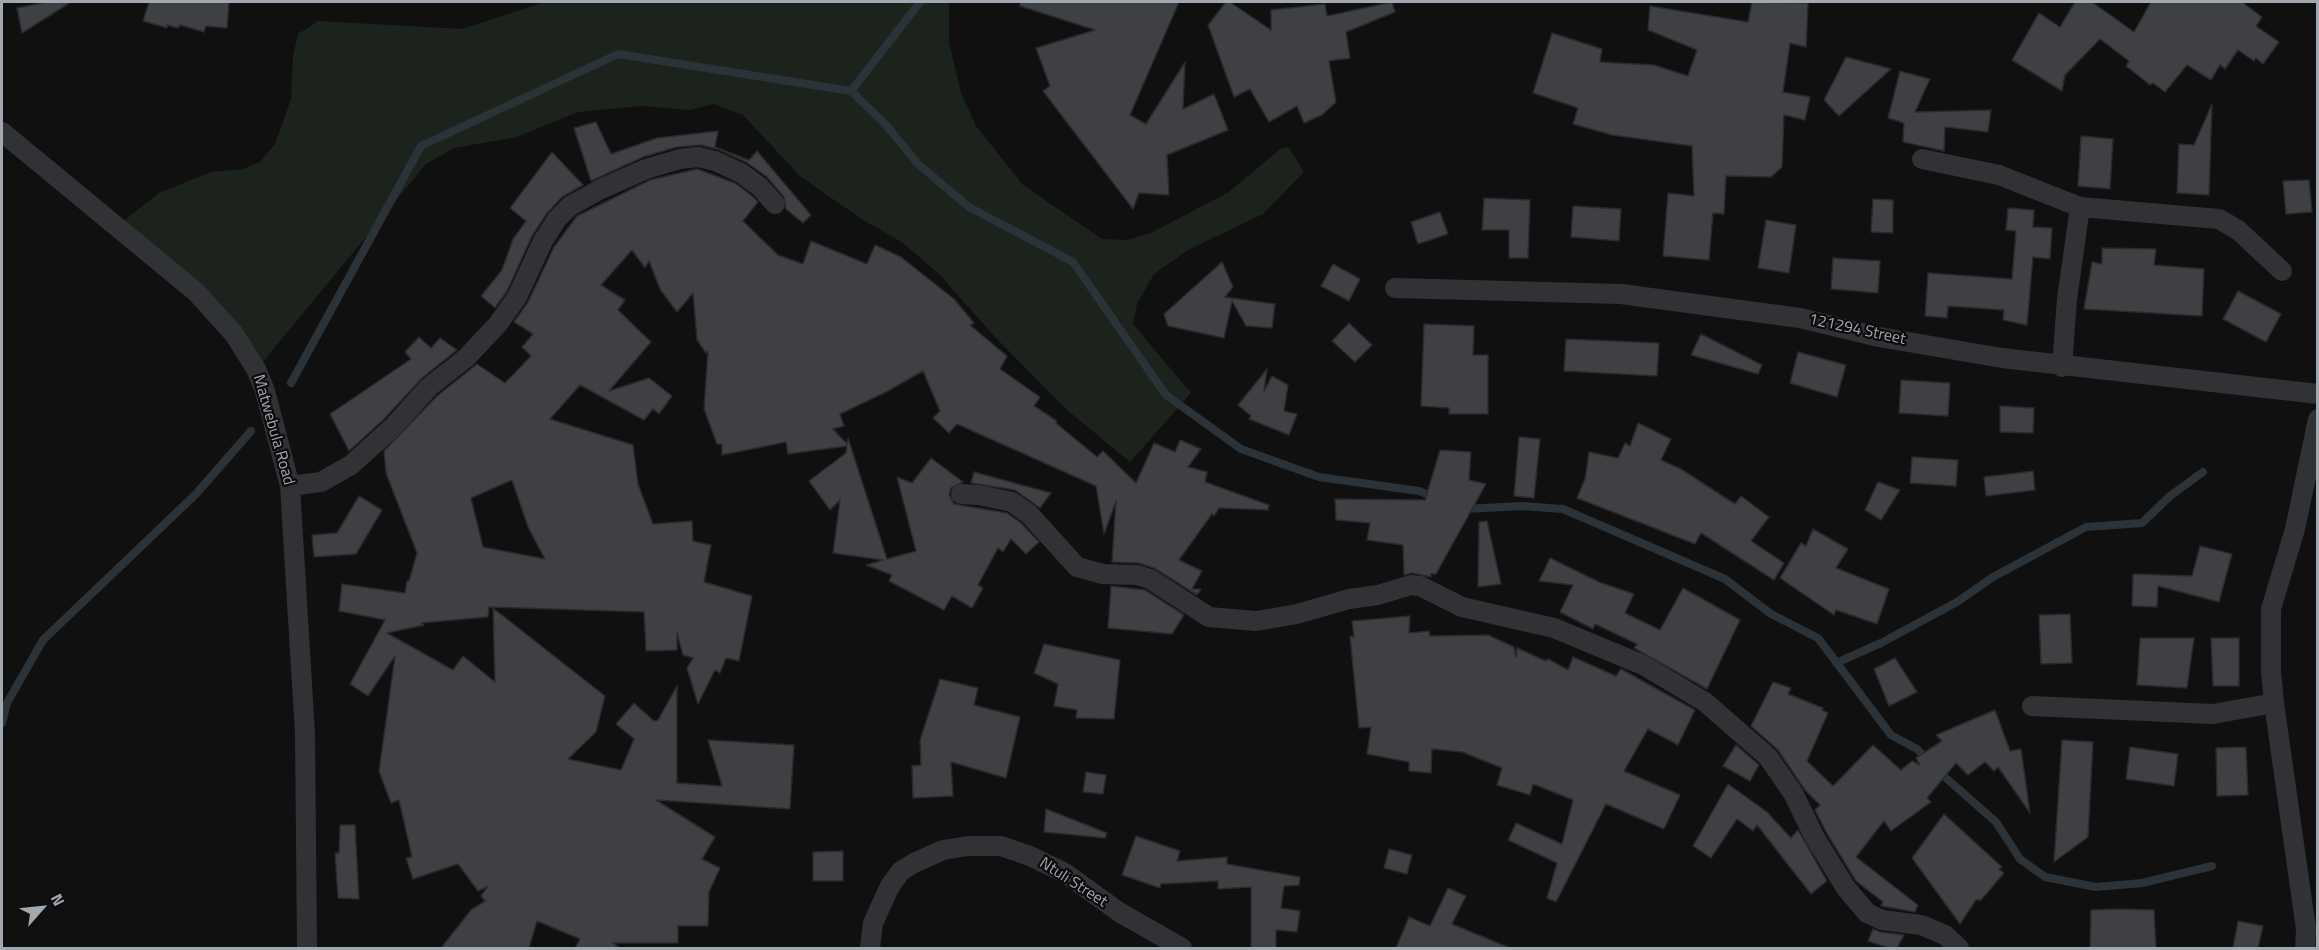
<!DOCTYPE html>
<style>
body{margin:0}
#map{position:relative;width:2319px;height:950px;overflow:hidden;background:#101011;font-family:"Titillium Web",sans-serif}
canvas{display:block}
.frame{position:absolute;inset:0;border:3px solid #a2a8b0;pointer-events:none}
.north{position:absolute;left:12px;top:878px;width:60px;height:60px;-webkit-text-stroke:4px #0b0b0c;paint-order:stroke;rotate:63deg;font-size:16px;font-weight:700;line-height:24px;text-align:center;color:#a2a8b0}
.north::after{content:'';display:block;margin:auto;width:21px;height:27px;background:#a2a8b0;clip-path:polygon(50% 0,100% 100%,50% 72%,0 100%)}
</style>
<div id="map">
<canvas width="2319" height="950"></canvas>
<div class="frame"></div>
<div class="north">N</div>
</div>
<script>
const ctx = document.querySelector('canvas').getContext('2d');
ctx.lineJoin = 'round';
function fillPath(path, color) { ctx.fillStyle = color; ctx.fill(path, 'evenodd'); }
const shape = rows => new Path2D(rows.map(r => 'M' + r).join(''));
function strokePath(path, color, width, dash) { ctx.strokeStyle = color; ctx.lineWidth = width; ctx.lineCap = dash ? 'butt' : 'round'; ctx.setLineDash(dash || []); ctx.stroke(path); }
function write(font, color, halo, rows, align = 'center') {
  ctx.font = font + ' "Titillium Web",sans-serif'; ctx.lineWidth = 4.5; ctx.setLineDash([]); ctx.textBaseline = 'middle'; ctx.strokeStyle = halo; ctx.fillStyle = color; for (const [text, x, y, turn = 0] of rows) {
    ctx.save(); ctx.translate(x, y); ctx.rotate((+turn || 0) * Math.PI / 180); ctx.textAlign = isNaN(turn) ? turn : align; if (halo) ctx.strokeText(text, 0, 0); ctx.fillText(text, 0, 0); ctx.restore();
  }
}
fillPath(shape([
 [545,2,949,2,949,42,961,93,976,126,1023,185,1102,239,1127,240,1151,233,1229,192,1280,149,1289,147,1304,172,1263,214,1188,250,1154,274,1137,304,1133,324,1191,393,1130,462,1066,409,997,339,938,273,903,243,860,218,800,176,743,115,714,104,689,110,641,106,578,112,517,137,454,148,426,164,257,369,118,225,159,193,211,172,243,169,260,162,275,144,291,99,293,56,298,34,318,21,462,29]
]), '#1c231d');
strokePath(shape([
 [851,91,887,126,918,164,969,207,1073,262,1166,395,1241,449,1319,477,1419,491,1434,497],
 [291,383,421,146,618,54,851,91,920,2],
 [1465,509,1522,506,1563,509,1725,579,1771,614,1818,638,1891,735,1917,749,1928,760],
 [1836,663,1881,643,1957,602,1993,577,2086,527,2142,523,2170,496,2203,472],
 [2,723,7,703,43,640,196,494,251,431],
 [1938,771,1996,822,2020,859,2045,877,2096,887,2142,883,2212,866]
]), '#2b3338', 8);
const building = shape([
 [47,2,71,2,22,33,17,8,47,2],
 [149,2,229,2,227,28,206,26,204,32,180,25,178,28,167,25,167,28,143,21,149,2],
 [1020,2,1179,2,1130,115,1146,124,1185,62,1183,109,1214,94,1228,130,1167,155,1169,195,1139,193,1133,209,1043,91,1050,86,1036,48,1095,30,1020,6,1020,2],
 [1226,2,1230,2,1271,30,1271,10,1325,4,1327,16,1392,2,1395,12,1346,32,1350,58,1329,61,1336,102,1322,115,1304,123,1297,106,1269,122,1250,89,1234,97,1208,25,1226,2],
 [1752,2,1808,3,1806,47,1790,43,1783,92,1810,97,1805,120,1784,115,1782,167,1771,177,1726,176,1724,214,1713,213,1709,260,1663,256,1668,193,1694,196,1692,146,1612,135,1573,124,1578,108,1533,93,1552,33,1602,49,1600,62,1654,65,1688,76,1697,50,1648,30,1650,6,1748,22,1752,2],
 [2075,2,2092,2,2134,32,2151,2,2242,2,2262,17,2256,26,2279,42,2263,64,2256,58,2254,61,2238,50,2225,69,2220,65,2211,80,2187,65,2165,92,2153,83,2150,85,2126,66,2129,61,2100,39,2065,75,2062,91,2012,60,2039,13,2060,27,2075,2],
 [1846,57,1891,69,1839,116,1824,100,1846,57],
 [1900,71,1930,79,1915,112,1991,110,1988,132,1945,127,1944,151,1903,142,1904,123,1888,118,1900,71],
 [2212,104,2209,195,2177,193,2179,144,2194,145,2212,104],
 [596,122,611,154,657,138,718,131,715,147,749,160,757,151,811,215,803,223,786,209,784,197,767,177,746,162,720,150,701,145,677,147,643,157,591,181,574,128,596,122],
 [2081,136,2113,139,2110,189,2078,186,2081,136],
 [552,152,583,185,562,197,547,213,532,236,507,291,495,308,481,296,502,270,513,239,526,221,510,208,552,152],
 [697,169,735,183,752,196,758,202,743,221,778,255,803,264,811,241,867,264,875,245,901,257,954,299,974,323,970,325,1007,356,1000,369,1040,397,1034,406,1057,421,1056,423,1097,457,1103,451,1136,483,1154,443,1175,452,1180,440,1201,449,1188,467,1207,472,1205,482,1269,505,1268,510,1219,508,1214,516,1212,514,1179,560,1202,571,1192,589,1201,589,1197,595,1154,568,1138,563,1112,562,1116,501,1104,534,1096,486,957,424,949,433,933,418,940,411,923,371,886,392,840,414,844,426,833,429,847,444,848,438,887,559,916,551,897,477,912,483,931,458,963,482,951,488,949,494,954,504,1007,513,1021,523,1039,542,1026,554,1011,539,1003,552,998,548,978,585,983,588,972,608,952,596,944,610,889,581,892,575,866,565,883,560,833,553,840,500,830,510,809,481,846,453,847,446,788,454,786,442,722,455,722,444,717,444,704,409,708,351,706,353,697,340,693,293,677,312,660,289,649,261,645,268,632,250,601,285,625,300,618,310,651,342,609,391,649,378,672,396,659,414,653,409,644,420,580,385,550,419,633,445,638,484,653,524,692,521,693,541,711,545,704,582,752,596,739,661,726,658,720,673,715,670,698,704,687,668,693,658,683,655,677,633,677,650,646,651,644,612,489,607,488,617,421,623,424,625,387,633,453,670,463,656,495,682,493,608,605,696,596,732,568,759,621,770,634,739,616,724,634,703,654,721,658,720,677,686,677,783,722,786,708,740,794,745,790,809,656,800,715,837,702,859,720,868,709,892,708,926,678,926,678,943,613,943,620,948,575,948,580,939,537,921,529,948,441,948,471,910,485,901,481,896,488,886,478,891,458,864,413,879,406,858,412,857,399,800,391,803,379,771,395,656,368,696,350,684,385,620,339,611,342,584,405,593,407,581,409,581,417,553,386,473,384,451,437,396,477,364,505,383,531,356,522,347,533,334,514,322,528,302,554,247,577,216,650,180,697,169],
 [512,480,528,527,545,559,483,547,471,498,512,480],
 [2309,180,2312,212,2286,214,2283,181,2309,180],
 [1484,198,1530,200,1528,258,1509,258,1509,230,1482,230,1484,198],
 [1873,199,1893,200,1893,233,1871,232,1873,199],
 [1573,206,1621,209,1619,241,1571,237,1573,206],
 [2008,208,2034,210,2033,227,2052,228,2050,259,2033,257,2027,325,2003,320,2004,310,1948,306,1947,318,1925,316,1928,273,2012,279,2016,231,2006,230,2008,208],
 [1440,212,1448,234,1418,244,1411,222,1440,212],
 [1766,220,1796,225,1789,273,1758,268,1766,220],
 [2102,248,2156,249,2154,265,2204,269,2202,316,2084,309,2092,262,2102,264,2102,248],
 [1833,258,1880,261,1878,293,1831,289,1833,258],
 [1222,262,1233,287,1225,297,1275,304,1272,328,1246,326,1232,301,1224,338,1168,326,1164,314,1222,262],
 [1333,264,1360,279,1349,301,1321,286,1333,264],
 [2238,291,2281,314,2266,342,2223,319,2238,291],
 [1349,323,1372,345,1355,362,1332,341,1349,323],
 [1424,324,1474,326,1473,355,1488,355,1488,414,1449,414,1449,408,1421,406,1424,324],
 [1701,334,1762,365,1758,374,1691,355,1701,334],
 [419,337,431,348,440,338,457,350,422,378,384,419,349,451,330,414,411,359,405,352,419,337],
 [1566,339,1659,343,1657,376,1564,371,1566,339],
 [1798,352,1846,365,1837,397,1790,383,1798,352],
 [1267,369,1264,391,1272,376,1288,385,1284,411,1297,414,1289,435,1249,419,1251,416,1238,405,1267,369],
 [1901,380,1950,383,1948,416,1899,413,1901,380],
 [2000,406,2034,408,2033,433,2000,432,2000,406],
 [1638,423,1671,439,1661,460,1681,469,1735,504,1741,496,1769,517,1751,541,1784,563,1774,580,1701,533,1695,544,1577,498,1585,479,1589,452,1618,458,1625,443,1630,446,1638,423],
 [1519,437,1540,439,1534,498,1514,496,1519,437],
 [1440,450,1471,452,1469,480,1486,484,1436,574,1431,574,1431,577,1412,573,1404,575,1403,545,1367,540,1370,523,1336,520,1335,499,1425,500,1440,450],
 [1912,457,1958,460,1956,486,1910,483,1912,457],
 [2033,471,2035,490,1986,496,1984,477,2033,471],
 [974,472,1051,493,1040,508,1015,490,971,483,974,472],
 [1878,482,1900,490,1881,520,1865,510,1878,482],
 [359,496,382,510,356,554,314,557,312,535,337,533,359,496],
 [1487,521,1501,584,1478,587,1479,522,1487,521],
 [1813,529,1848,549,1836,568,1889,589,1877,624,1836,610,1834,615,1780,578,1801,543,1806,546,1813,529],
 [2200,546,2232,554,2219,602,2158,586,2157,607,2132,606,2133,574,2192,576,2200,546],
 [1550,558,1599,582,1634,594,1625,613,1660,630,1683,588,1740,620,1707,689,1634,648,1637,644,1595,624,1593,629,1560,612,1573,585,1539,581,1550,558],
 [1111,586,1145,590,1184,615,1172,634,1108,628,1111,586],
 [2070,614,2072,663,2041,664,2039,615,2070,614],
 [1410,616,1409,633,1429,631,1430,636,1488,635,1514,647,1516,657,1517,648,1546,661,1548,659,1568,670,1573,657,1616,676,1621,669,1695,710,1678,745,1648,729,1624,771,1680,795,1664,829,1606,804,1556,902,1547,898,1557,863,1508,840,1516,823,1562,844,1573,800,1533,784,1530,795,1497,785,1502,768,1462,752,1432,749,1431,773,1409,771,1409,762,1367,754,1371,727,1359,728,1350,636,1354,637,1352,621,1410,616],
 [2140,638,2194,638,2187,688,2137,685,2140,638],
 [2211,638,2239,638,2239,686,2213,686,2211,638],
 [1044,644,1120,660,1114,719,1076,718,1077,710,1054,706,1058,684,1034,673,1044,644],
 [1895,658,1917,692,1889,706,1874,669,1895,658],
 [940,679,978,688,974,705,1020,717,1006,778,951,762,953,796,913,798,912,766,921,765,920,740,940,679],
 [1773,682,1791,688,1788,694,1823,708,1822,710,1828,713,1807,761,1833,786,1873,745,1901,770,1912,761,1920,765,1916,758,1942,741,1936,735,1995,710,2010,751,2021,749,2030,813,1998,767,1994,771,1985,762,1968,775,1956,763,1927,798,1931,802,1891,831,1884,821,1856,857,1918,905,1915,912,1881,906,1883,902,1856,881,1826,832,1815,810,1820,805,1805,790,1778,750,1751,726,1773,682],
 [2062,740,2093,742,2088,837,2054,862,2062,740],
 [1736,745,1759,765,1750,781,1723,766,1736,745],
 [2130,747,2178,754,2174,786,2126,779,2130,747],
 [2246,747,2248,795,2217,796,2216,748,2246,747],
 [1086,772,1106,775,1103,794,1083,792,1086,772],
 [1728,784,1767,812,1791,838,1798,830,1827,881,1811,894,1757,825,1753,831,1737,819,1711,858,1693,846,1728,784],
 [1046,809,1107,833,1105,838,1044,832,1046,809],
 [1944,814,2002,867,1999,869,2004,873,1981,900,1976,900,1960,924,1912,858,1944,814],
 [340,825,355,825,359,899,338,898,335,853,339,853,340,825],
 [1136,836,1180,851,1177,861,1227,857,1227,864,1300,877,1299,885,1284,886,1281,908,1300,911,1297,932,1276,930,1276,948,1251,948,1251,887,1218,889,1218,881,1161,884,1160,888,1122,875,1136,836],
 [1389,849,1412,855,1407,874,1384,868,1389,849],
 [843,851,843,881,813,881,813,852,843,851],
 [1448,888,1466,896,1452,924,1510,948,1396,948,1409,917,1430,926,1448,888],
 [2120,909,2154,910,2156,948,2090,948,2091,910,2120,909],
 [2238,921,2263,926,2258,948,2233,948,2238,921],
 [1873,929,1880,932,1904,935,1897,948,1889,948,1868,941,1873,929]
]);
fillPath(building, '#3f4044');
strokePath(building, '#2a2a2d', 1.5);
strokePath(shape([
 [2,132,196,292,234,334,256,369,265,391,290,486,305,734,307,948],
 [1922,159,1999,175,2080,207,2219,219,2238,230,2282,271],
 [1395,288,1621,294,1800,318,1879,337,2002,358,2318,394],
 [2062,367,2067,299,2080,207],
 [290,486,321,482,351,465,393,427,429,387,466,358,498,324,517,297,543,241,557,219,570,206,601,189,646,169,680,159,698,157,715,161,741,173,760,187,775,204],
 [961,494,979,495,1012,502,1029,514,1077,567,1103,574,1137,575,1150,579,1209,617,1256,621,1297,614,1349,599,1378,595,1411,585,1420,586,1462,607,1554,628,1643,665,1705,702,1768,757,1793,793,1815,838,1846,888,1867,913,1882,920,1921,925,1945,935,1959,948],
 [2032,706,2213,714,2274,703],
 [870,948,873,923,890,886,901,871,914,863,943,850,968,846,1001,846,1030,856,1065,873,1119,912,1182,948],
 [2305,948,2306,929,2274,703,2271,671,2271,609,2295,529,2318,419]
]), '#313235', 20);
write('16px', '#a2a8b0', '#0b0b0c', [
 ["121294 Street",1857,330,12],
 ["Matwebula Road",273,430,74],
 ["Ntuli Street",1073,883,33]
]);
</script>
